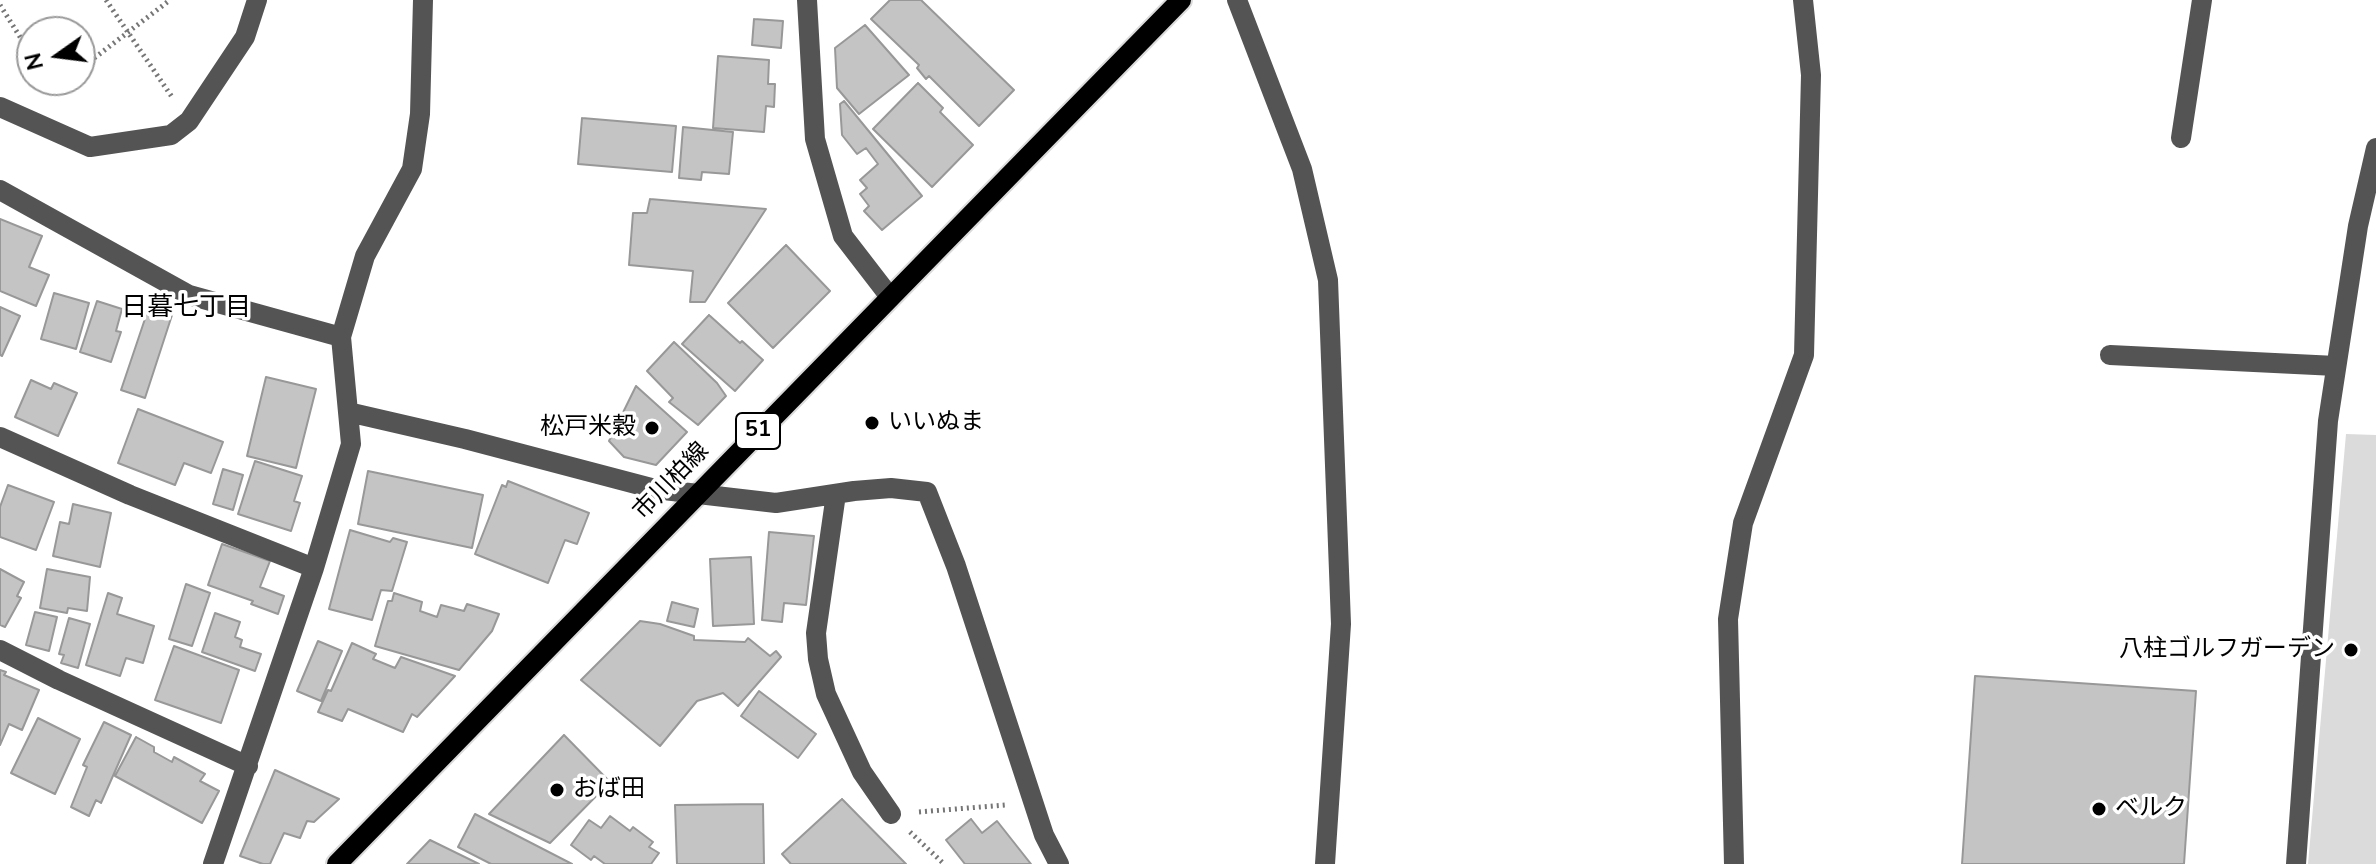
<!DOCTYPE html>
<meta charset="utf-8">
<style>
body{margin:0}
#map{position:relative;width:2376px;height:864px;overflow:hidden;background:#fff;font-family:"Nunito Sans",sans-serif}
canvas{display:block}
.north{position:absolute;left:16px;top:16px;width:80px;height:80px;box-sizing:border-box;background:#fff;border:2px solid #999;border-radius:50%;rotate:256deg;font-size:22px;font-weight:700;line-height:32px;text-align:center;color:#000}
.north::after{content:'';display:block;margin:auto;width:28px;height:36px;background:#000;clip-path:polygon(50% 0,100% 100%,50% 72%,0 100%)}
</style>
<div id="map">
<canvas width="2376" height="864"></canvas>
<div class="north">N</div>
</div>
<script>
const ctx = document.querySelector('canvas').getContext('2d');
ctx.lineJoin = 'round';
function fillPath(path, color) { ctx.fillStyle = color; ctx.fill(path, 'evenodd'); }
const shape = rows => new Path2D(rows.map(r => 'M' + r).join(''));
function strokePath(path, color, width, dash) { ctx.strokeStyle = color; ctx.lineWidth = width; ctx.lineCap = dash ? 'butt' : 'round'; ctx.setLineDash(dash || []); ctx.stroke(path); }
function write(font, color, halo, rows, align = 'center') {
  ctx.font = font + ' "Nunito Sans","Noto Sans JP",sans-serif'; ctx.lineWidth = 7; ctx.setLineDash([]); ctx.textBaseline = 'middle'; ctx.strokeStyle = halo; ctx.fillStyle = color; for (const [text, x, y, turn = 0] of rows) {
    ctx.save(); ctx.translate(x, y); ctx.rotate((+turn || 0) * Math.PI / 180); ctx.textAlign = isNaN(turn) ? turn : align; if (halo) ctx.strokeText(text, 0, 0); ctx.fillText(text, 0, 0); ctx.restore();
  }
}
fillPath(shape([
 [2346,434,2376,435,2376,864,2308,864]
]), '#dbdbdb');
const building = shape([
 [890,0,921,0,1014,90,979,126,929,76,926,79,917,68,919,65,871,19,890,0],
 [754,19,783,21,781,48,752,45,754,19],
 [865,25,909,75,859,114,837,88,835,48,865,25],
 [718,56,769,60,768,84,775,84,774,107,766,106,764,132,713,128,718,56],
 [918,83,943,108,940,112,973,145,932,187,873,129,918,83],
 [844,101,922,196,882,230,864,211,869,206,860,194,867,188,860,180,878,164,866,148,857,154,842,135,840,104,844,101],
 [582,118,676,126,672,172,578,164,582,118],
 [683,127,733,132,729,174,702,172,701,180,679,178,683,127],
 [650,199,766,209,705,302,690,302,693,271,629,265,633,213,647,213,650,199],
 [0,219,42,236,29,267,49,275,36,306,0,291,0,219],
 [786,245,830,291,773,348,728,303,786,245],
 [54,293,89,303,76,349,41,339,54,293],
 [97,301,122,309,116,331,121,332,111,362,80,352,97,301],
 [151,301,174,309,145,398,121,390,151,301],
 [0,307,20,316,2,356,0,355,0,307],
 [709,315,740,343,742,341,763,360,735,391,682,344,709,315],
 [674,342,717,383,726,396,698,425,669,402,673,398,647,371,674,342],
 [266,377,316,389,296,468,247,456,266,377],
 [31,380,51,389,54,383,77,393,58,436,15,417,31,380],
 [636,386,687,432,656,465,624,457,609,441,636,386],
 [138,409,223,442,211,473,184,463,175,485,118,463,138,409],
 [255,461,302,476,294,501,300,503,291,531,238,514,255,461],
 [223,469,243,475,233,510,213,504,223,469],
 [368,471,483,495,472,548,358,524,368,471],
 [508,481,589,513,577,544,565,540,548,583,475,554,502,485,506,487,508,481],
 [8,485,54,502,36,550,0,537,0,507,8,485],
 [73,504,111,513,100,567,53,556,60,522,69,524,73,504],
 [350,530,390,542,393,538,407,542,392,591,381,590,372,620,329,609,350,530],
 [769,532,814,536,806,605,784,603,782,622,762,620,769,532],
 [222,544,270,561,260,587,284,596,278,614,251,604,253,601,208,585,222,544],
 [751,557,754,624,713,626,710,559,751,557],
 [0,569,24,582,17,596,21,598,5,627,0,625,0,569],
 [47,569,90,577,87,611,68,608,67,613,40,608,47,569],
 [186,584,210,593,192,646,169,639,186,584],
 [108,593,122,598,117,614,154,626,143,663,126,658,120,676,86,665,108,593],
 [394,593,422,602,420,611,437,617,441,605,464,611,467,604,499,614,492,631,459,670,375,646,388,601,392,601,394,593],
 [672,602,698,609,694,627,667,621,672,602],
 [35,612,57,617,49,651,26,645,35,612],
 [215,613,240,622,235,637,242,640,240,647,261,654,255,671,202,652,215,613],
 [69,618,90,624,78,668,61,663,64,655,59,654,69,618],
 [640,621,660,624,694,636,694,640,745,642,748,638,770,656,776,651,781,657,738,706,723,693,697,701,660,746,581,680,640,621],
 [318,641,342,651,321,701,297,691,318,641],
 [352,643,376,654,373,659,395,668,401,657,455,676,417,717,412,714,403,732,348,709,342,721,318,712,328,690,331,691,352,643],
 [174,646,239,670,221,723,155,700,174,646],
 [0,670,6,672,4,675,39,690,22,730,9,724,0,745,0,670],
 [1975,676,2196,691,2184,864,1962,864,1975,676],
 [759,691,816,734,798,758,741,716,759,691],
 [38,718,80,739,55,794,11,773,38,718],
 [104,722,131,735,101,803,96,800,89,816,71,807,87,767,83,765,104,722],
 [564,735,610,782,550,843,489,814,564,735],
 [136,737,154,747,154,752,172,762,174,757,205,774,200,781,219,791,202,823,115,776,136,737],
 [275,770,339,799,314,822,307,821,300,838,284,833,270,864,263,864,240,856,275,770],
 [842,799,906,864,791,864,782,854,842,799],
 [763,804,764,864,677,864,675,805,763,804],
 [475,814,572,864,491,864,458,847,475,814],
 [610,816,630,831,633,827,653,842,649,847,659,853,651,864,605,864,594,856,591,860,571,845,589,820,601,828,610,816],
 [971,819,982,833,997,821,1031,864,965,864,946,840,971,819],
 [430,840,479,864,407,864,430,840]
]);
fillPath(building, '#c4c4c4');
strokePath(building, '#989898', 2);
const major = shape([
 [337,864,1181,0]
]);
strokePath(major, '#dbdbdb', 24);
strokePath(shape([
 [106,0,172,97],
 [0,5,32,56],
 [80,69,170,0],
 [919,812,1005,805],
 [910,832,944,864]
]), '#767676', 5, [2, 4]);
strokePath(shape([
 [807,0,815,139,843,236,890,297],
 [1237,0,1302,169,1328,280,1341,624,1325,864],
 [0,107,90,147,171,135,189,121,245,37,257,0],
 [2181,138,2202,0],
 [0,190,189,295,341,337],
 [2110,355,2336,366],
 [348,412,341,337,365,256,412,169,420,114,423,0],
 [0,437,130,495,314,568],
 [836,494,816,633,818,659,826,694,862,772,891,814],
 [0,650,59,680,248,766],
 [213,864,314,568,351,444,348,412,465,439,655,489,776,503,854,491,891,488,927,492,956,566,1044,835,1059,864],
 [1734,864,1728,619,1743,523,1804,355,1811,75,1803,0],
 [2296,864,2328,421,2358,226,2376,148]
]), '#545454', 20);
strokePath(major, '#000', 20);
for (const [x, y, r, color] of [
 [872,423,8,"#000"],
 [652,428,8,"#000"],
 [2351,650,8,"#000"],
 [557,790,8,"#000"],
 [2099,809,8,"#000"]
]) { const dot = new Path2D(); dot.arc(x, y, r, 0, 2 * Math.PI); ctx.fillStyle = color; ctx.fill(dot); strokePath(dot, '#fff', 3); }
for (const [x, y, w] of [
 [758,431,44]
]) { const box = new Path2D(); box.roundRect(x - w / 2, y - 18, w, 36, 6); ctx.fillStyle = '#fff'; ctx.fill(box); strokePath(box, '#000', 2); }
write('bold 22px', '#000', null, [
 ["51",758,431]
]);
write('24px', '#000', '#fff', [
 ["いいぬま",888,423],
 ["松戸米穀",636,428,"right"],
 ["八柱ゴルフガーデン",2335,650,"right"],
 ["おば田",573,790],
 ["ベルク",2115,809]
], 'left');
write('24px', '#000', '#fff', [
 ["市川柏線",672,482,-46]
]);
write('26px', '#000', '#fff', [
 ["日暮七丁目",186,309]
]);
</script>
